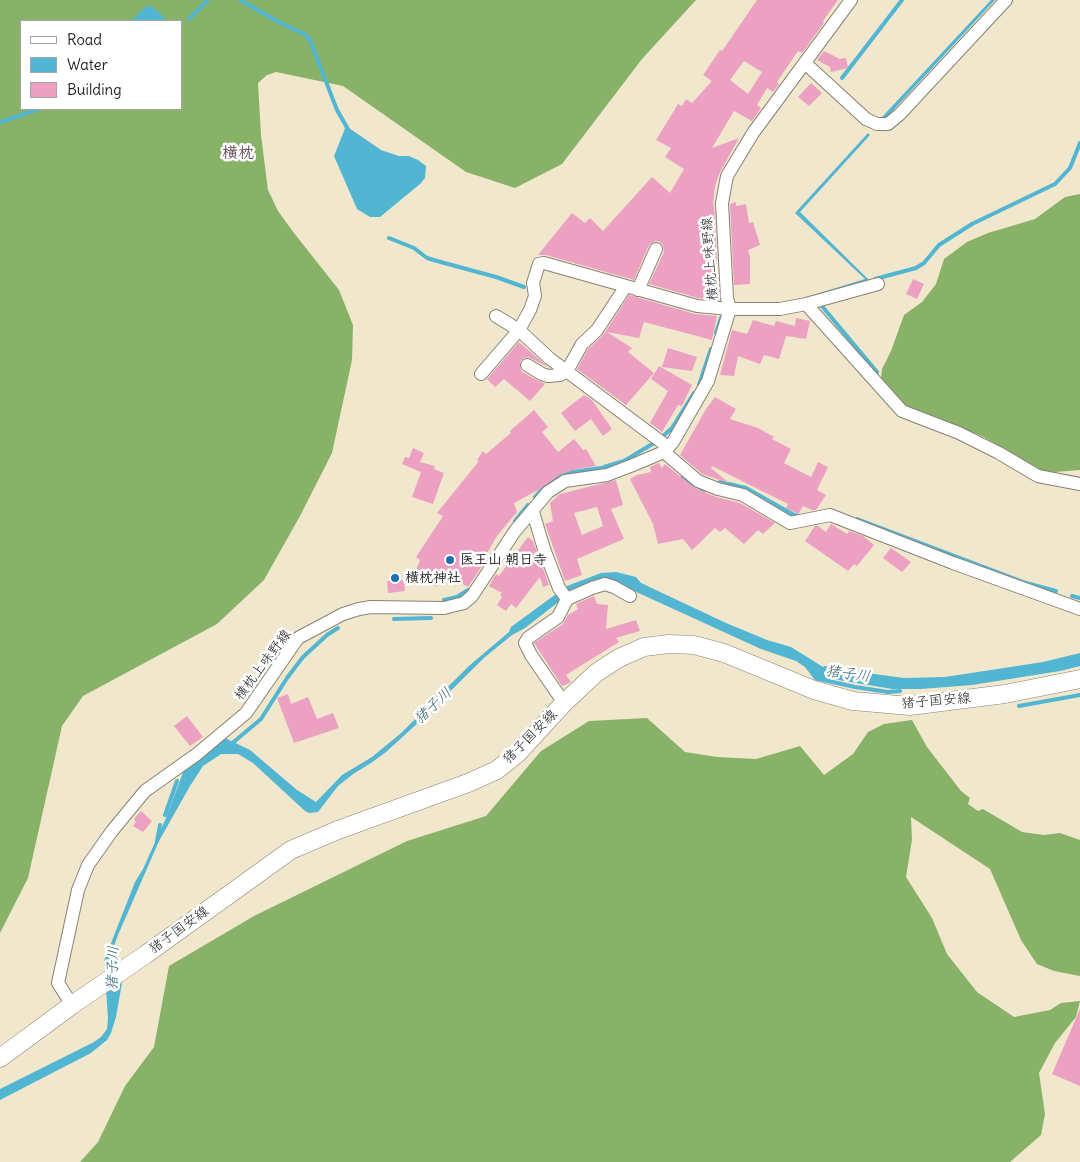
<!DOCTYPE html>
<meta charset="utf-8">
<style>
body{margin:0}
#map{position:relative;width:1080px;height:1162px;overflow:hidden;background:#f1e7cd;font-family:Delius,sans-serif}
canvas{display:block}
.legend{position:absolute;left:20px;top:20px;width:162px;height:90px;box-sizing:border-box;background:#fff;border:1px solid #a4a4a4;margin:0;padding:6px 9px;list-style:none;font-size:15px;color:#1c1c1c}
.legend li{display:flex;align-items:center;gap:10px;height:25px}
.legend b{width:25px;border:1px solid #a4a4a4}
</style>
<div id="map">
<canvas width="1080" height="1162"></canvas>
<ul class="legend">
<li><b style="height:6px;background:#fff"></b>Road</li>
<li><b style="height:14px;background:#52b5d1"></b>Water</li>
<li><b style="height:14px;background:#eca1c2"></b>Building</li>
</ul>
</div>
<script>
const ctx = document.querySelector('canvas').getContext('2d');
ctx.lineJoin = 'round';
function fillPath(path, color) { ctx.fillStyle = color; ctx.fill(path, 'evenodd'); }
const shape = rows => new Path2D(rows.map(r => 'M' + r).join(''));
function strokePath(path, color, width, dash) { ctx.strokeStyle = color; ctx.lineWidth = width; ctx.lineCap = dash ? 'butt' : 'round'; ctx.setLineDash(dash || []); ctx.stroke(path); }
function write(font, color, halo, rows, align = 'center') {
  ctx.font = font + ' Delius,"Klee One",sans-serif'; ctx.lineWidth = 5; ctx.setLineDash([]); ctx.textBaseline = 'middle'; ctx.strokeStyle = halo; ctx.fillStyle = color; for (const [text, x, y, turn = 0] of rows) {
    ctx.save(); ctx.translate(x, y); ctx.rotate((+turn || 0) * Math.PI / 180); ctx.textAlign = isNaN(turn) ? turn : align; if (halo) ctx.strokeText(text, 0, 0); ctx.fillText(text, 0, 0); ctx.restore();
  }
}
fillPath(shape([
 [0,0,696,0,642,59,562,164,515,188,466,172,343,86,276,72,267,75,258,83,261,135,268,190,278,211,294,233,339,290,353,325,352,360,332,453,300,516,264,580,217,624,83,696,62,726,28,878,0,933],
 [21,21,181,21,181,109,21,109],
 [1080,194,1080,470,1055,472,1042,471,984,437,905,405,881,381,882,369,891,351,904,315,922,302,936,284,944,259,967,242,988,233,1035,219,1065,197],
 [647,718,685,752,717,757,756,759,800,746,824,775,853,754,868,732,884,724,912,720,927,747,961,791,970,798,968,804,978,811,983,809,1022,832,1044,835,1060,833,1080,840,1080,976,1054,971,1037,964,1021,940,990,869,911,817,912,840,906,877,932,918,947,954,977,992,1014,1017,1050,1010,1061,1003,1080,1001,1076,1017,1055,1043,1039,1073,1045,1114,1041,1135,1010,1162,80,1162,98,1142,125,1086,154,1047,169,966,254,916,407,841,486,816,541,751,589,721]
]), '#88b268');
fillPath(shape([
 [991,0,995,0,885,119,882,117],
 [146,6,151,6,163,16,166,21,131,21],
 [346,126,381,150,399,156,409,156,418,160,426,166,425,178,420,184,380,217,370,217,357,209,334,156],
 [868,133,870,135,800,212,869,280,811,298,810,296,865,279,795,213],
 [616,572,636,577,641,583,726,623,767,640,791,647,823,667,825,666,845,670,904,678,945,677,1043,662,1080,653,1080,666,1060,671,972,685,921,689,892,689,833,679,818,681,815,680,805,667,796,661,761,649,621,585,561,600,525,628,512,635,485,657,420,721,386,752,371,763,353,774,338,786,318,812,309,813,305,811,253,763,238,754,221,754,203,766,190,786,159,841,118,935,114,946,122,983,116,1017,111,1033,107,1040,91,1053,0,1100,0,1089,94,1042,101,1037,107,1029,108,1018,104,961,135,882,143,869,166,818,185,767,225,738,250,750,297,790,316,802,342,775,372,757,400,734,470,665,509,632,511,627,567,586,601,573]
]), '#52b5d1');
strokePath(shape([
 [240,0,282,24,304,34,310,40,337,110,349,131],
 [189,19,208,0],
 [842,78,902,0],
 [0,122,39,109],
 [389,238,414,248,427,258,437,261,496,277,524,287],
 [875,279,916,268,924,263,939,245,972,224,1055,184,1070,168,1080,143],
 [821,305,877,372],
 [716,333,721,318],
 [699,385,711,349],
 [662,437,672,428,694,393],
 [604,467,624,461,654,443],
 [682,478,704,490],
 [720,482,746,488,794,515,799,516],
 [535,497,544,487,559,477,573,472,601,468],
 [857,519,1026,583,1056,591],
 [515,521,528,505],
 [1072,596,1080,598],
 [444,600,457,597,468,590],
 [394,619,431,618],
 [819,679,855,687,888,692,900,691],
 [1019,706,1080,695],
 [230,745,261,719,287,678,303,657,327,635,338,628],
 [165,815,177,781],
 [157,841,160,825]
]), '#52b5d1', 4);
fillPath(shape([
 [757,0,838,0,823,21,824,23,802,53,798,51,777,82,779,84,773,92,767,88,757,105,761,108,752,121,734,111,712,148,739,138,720,172,715,186,713,205,714,205,717,264,714,266,706,286,718,285,719,300,698,298,649,284,664,252,663,245,659,241,655,241,649,245,634,280,546,255,538,255,572,213,585,223,590,218,603,231,652,177,670,193,684,169,665,157,671,148,656,140,678,104,682,106,686,99,692,103,712,81,703,75,720,50,722,51],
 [744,61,762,72,748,94,730,80],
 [824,51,840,59,846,58,848,68,831,72,830,67,817,60],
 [811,83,822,93,809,106,798,97],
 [736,202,736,206,746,204,749,223,753,222,760,245,748,250,750,256,750,284,734,285,730,204],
 [913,279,924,284,917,299,906,294],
 [629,295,695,314,717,316,712,340,644,322,639,338,607,332,632,348,628,352,654,373,626,405,577,369,588,349,604,334],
 [796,318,810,321,806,339,786,336,779,359,764,355,760,364,738,356,734,376,720,375,732,330,747,334,753,320,774,326,776,321,795,326],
 [519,342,548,367,528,357,524,358,520,361,520,368,522,372,545,384,530,401,504,379,495,387,487,379],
 [668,348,697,357,692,371,662,367],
 [659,366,692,385,682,406,678,405,662,432,650,423,668,391,651,379],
 [584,395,592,400,612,429,603,436,591,419,575,431,561,413],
 [715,397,736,409,730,419,758,428,774,437,772,439,791,449,784,463,811,477,818,462,828,467,817,490,826,495,816,510,812,510,803,506,799,513,796,513,786,508,788,504,712,466,711,468,729,483,702,474,680,455,706,409],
 [534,410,548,427,542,432,558,452,574,439,583,450,586,449,596,466,577,469,561,474,540,489,514,503,517,512,497,536,480,565,482,566,468,587,447,574,444,582,441,580,437,587,415,573,420,560,416,557,443,516,437,513,479,461,477,460,483,451,486,454,511,433,510,431],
 [413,448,424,453,420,462,435,466,434,469,444,473,433,504,412,497,421,472,402,464,405,457,409,458],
 [659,463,662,468,665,464,695,488,716,497,740,503,775,523,763,534,758,530,744,544,725,528,720,532,715,528,692,550,683,539,658,544,653,524,630,479,637,475,651,472,650,467],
 [616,480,623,505,611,509,624,539,577,559,582,575,565,581,545,524,553,521,550,503,560,494],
 [597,507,603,526,582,535,574,513],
 [831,524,847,534,849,531,863,536,874,545,857,566,854,564,848,571,805,541,815,526,818,526,826,532],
 [528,537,533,541,549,585,543,587,540,577,516,608,511,604,506,611,497,605,502,597,500,595,502,593,489,586,496,574,499,576],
 [891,548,911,562,902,572,883,558],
 [404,580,405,591,388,593,387,581],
 [594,596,597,604,608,605,606,629,636,620,640,631,616,638,619,642,566,675,571,682,562,686,534,643,563,624,568,615,578,609,576,604],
 [288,694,291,704,308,697,317,719,333,713,339,728,294,743,277,698],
 [187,716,203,737,190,746,174,726],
 [141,811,152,821,143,832,133,826,136,822,134,819],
 [1080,1009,1080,1086,1052,1074]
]), '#eca1c2');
const minor = shape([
 [805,63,866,119,877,124,888,124,900,114,1006,0],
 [638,290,656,249],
 [806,304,902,411,959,433,999,453,1038,476,1080,484],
 [496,316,519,330,549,358,668,447],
 [527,365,542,374,548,376,560,375,567,371,582,344,597,330,626,286],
 [481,374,519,330,530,310,535,296,533,283,539,264,544,263,697,306,730,309,780,309,806,304,878,284],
 [664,452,698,481,718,489,743,495,790,523,830,515,953,563,1080,609],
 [533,512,544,549,559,588,567,599],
 [564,703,531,655,525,643,528,638,558,617,567,599,592,588,605,584,614,587,630,596],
 [72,1005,58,983,78,890,88,865,112,831,145,791,197,754,246,713,298,638,343,614,359,609,371,607,444,608,464,603,472,596,515,531,548,492,565,481,607,475,633,465,664,452,673,442,708,381,730,309,727,298,722,203,727,176,753,133,851,0]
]);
const secondary = shape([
 [0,1058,72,1005,145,955,291,850,338,830,468,783,497,770,518,753,564,703,596,673,619,658,644,647,669,644,694,645,724,653,814,690,853,701,910,706,1005,694,1080,679]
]);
strokePath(minor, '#868274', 14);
strokePath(secondary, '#868274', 19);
strokePath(minor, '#fff', 12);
strokePath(secondary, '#fff', 18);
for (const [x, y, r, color] of [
 [450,560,5,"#1f6fb2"],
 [395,578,5,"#1f6fb2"]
]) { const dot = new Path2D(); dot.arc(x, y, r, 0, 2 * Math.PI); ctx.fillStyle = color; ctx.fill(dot); strokePath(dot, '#fff', 2); }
write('14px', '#1c1c1c', '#fff', [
 ["横枕上味野線",710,259,-94],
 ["横枕上味野線",263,665,-53],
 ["猪子国安線",936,701,-5],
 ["猪子国安線",530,737,-45],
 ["猪子国安線",179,930,-36]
]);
write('bold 14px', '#1c1c1c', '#fff', [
 ["医王山 朝日寺",460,560],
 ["横枕神社",405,578]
], 'left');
write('italic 15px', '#34616d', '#fff', [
 ["猪子川",848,674,8],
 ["猪子川",433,706,-43],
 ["猪子川",113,968,-88]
]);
write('bold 16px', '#654b56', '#fff', [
 ["横枕",238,153]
]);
</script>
